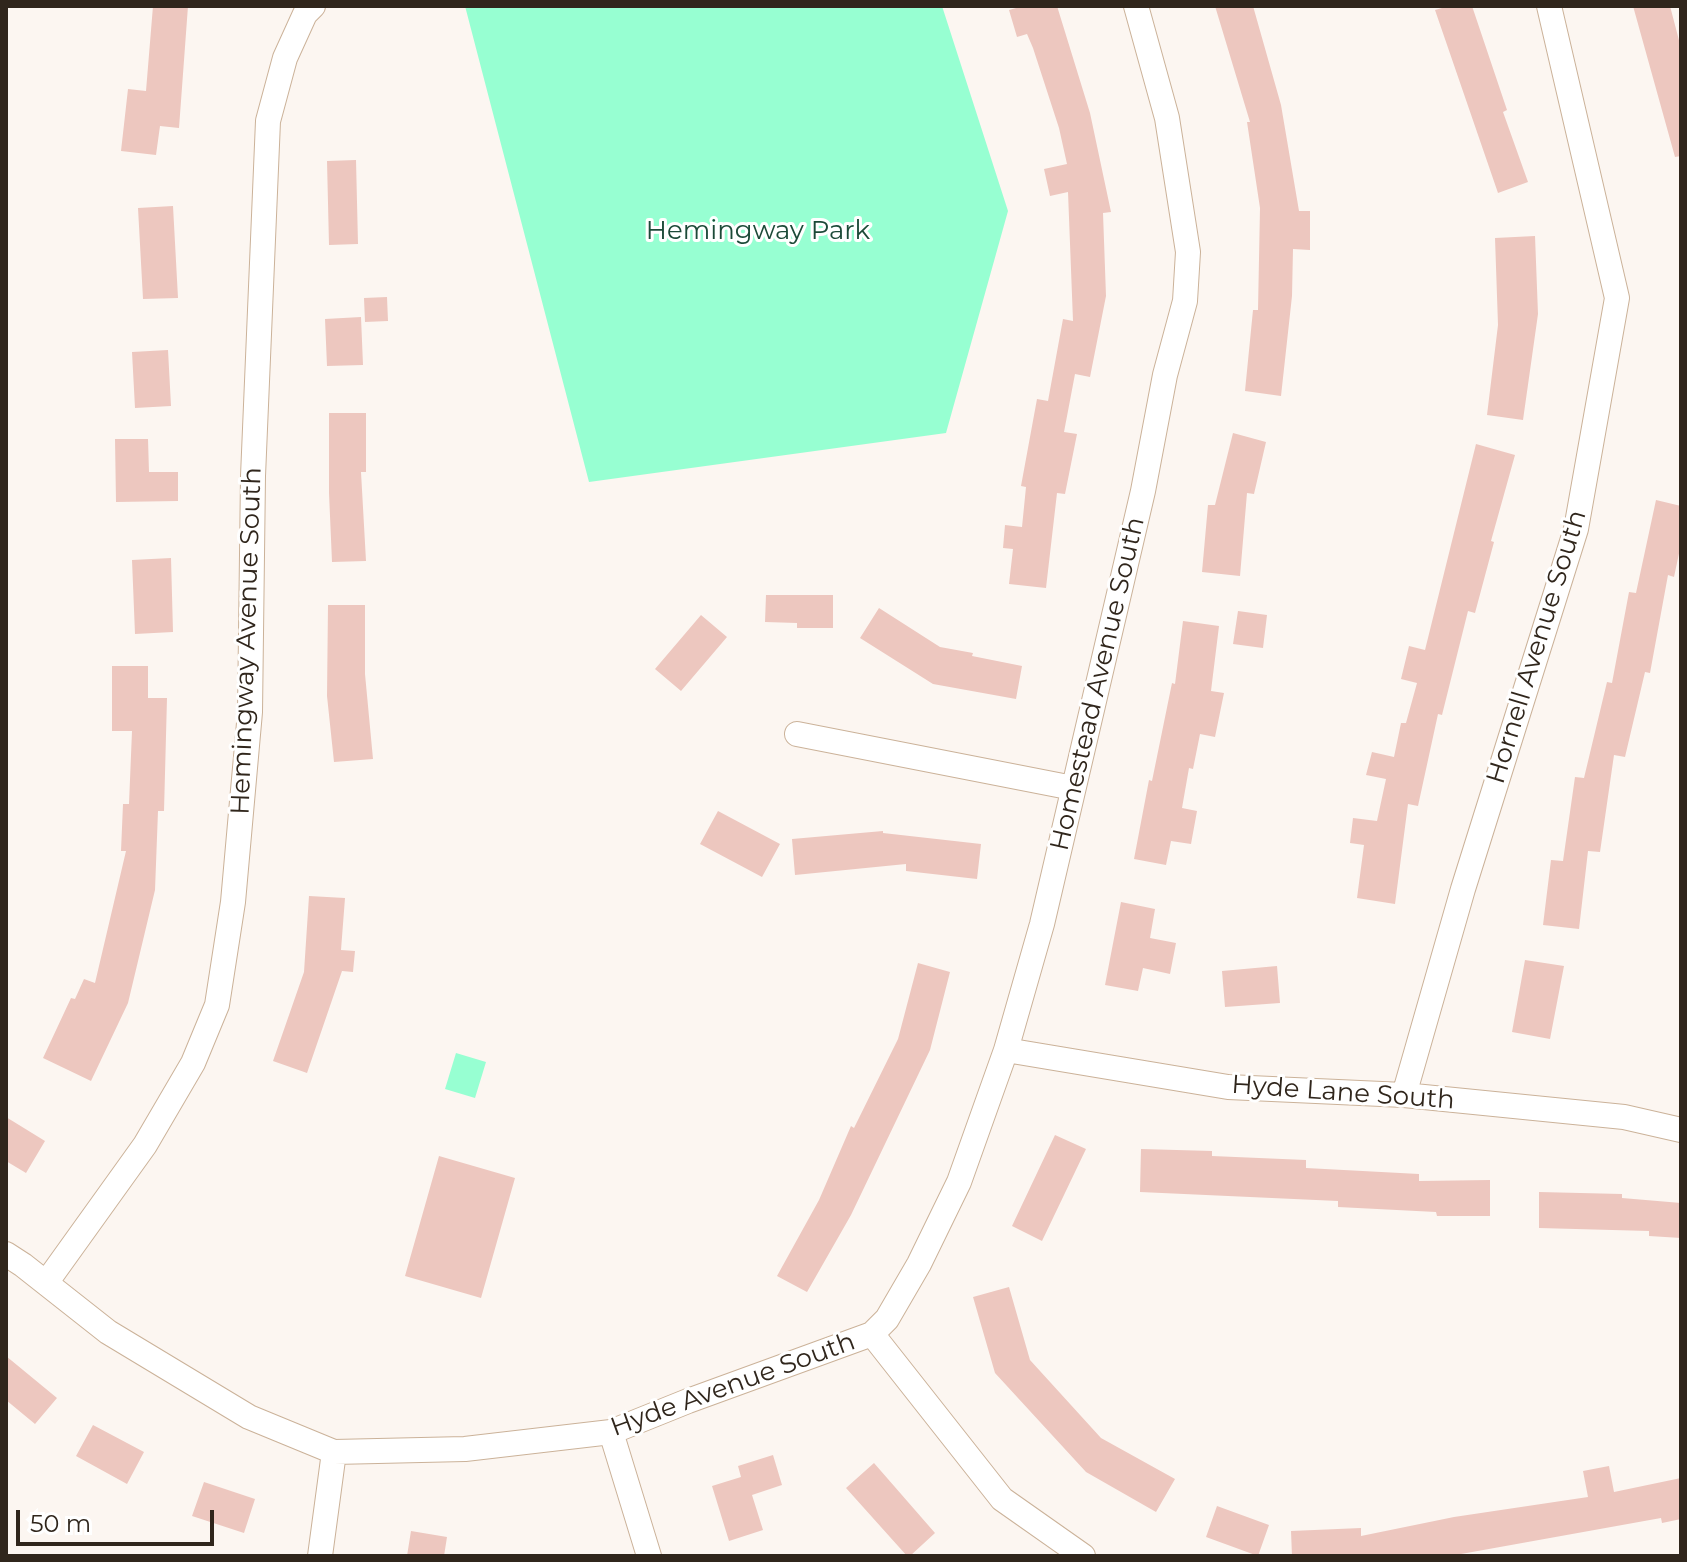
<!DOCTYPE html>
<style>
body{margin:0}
#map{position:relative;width:1687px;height:1562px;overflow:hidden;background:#fcf6f1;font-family:Montserrat,sans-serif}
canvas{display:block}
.frame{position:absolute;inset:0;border:8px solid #30261c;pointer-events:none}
.scale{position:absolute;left:16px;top:1510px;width:198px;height:36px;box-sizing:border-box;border:4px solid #30261c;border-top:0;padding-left:10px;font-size:24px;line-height:28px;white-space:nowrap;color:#30261c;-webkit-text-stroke:6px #fff;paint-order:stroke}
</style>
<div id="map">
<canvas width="1687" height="1562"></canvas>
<div class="frame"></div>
<div class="scale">50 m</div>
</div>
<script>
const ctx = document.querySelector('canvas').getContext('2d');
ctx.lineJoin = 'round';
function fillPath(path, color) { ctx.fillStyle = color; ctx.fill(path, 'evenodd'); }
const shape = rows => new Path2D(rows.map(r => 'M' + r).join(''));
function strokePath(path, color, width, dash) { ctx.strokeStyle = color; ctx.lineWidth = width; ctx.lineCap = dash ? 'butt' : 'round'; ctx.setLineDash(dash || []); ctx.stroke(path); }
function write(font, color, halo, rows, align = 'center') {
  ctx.font = font + ' Montserrat,sans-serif'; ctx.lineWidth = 6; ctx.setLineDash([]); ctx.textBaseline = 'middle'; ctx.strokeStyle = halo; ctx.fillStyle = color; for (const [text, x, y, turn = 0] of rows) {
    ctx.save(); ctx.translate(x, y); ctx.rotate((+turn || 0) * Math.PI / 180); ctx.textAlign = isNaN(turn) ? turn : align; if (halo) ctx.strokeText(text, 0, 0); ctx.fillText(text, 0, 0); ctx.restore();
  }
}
fillPath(shape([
 [465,6,942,6,1008,211,946,433,589,482],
 [456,1053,486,1062,475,1098,445,1089]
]), '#97ffd2');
fillPath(shape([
 [153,6,188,6,179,128,160,126,156,155,121,151,128,89,146,91],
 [1023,6,1057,6,1090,113,1111,212,1103,213,1106,296,1090,377,1075,374,1064,432,1077,434,1065,494,1057,493,1046,588,1009,584,1013,549,1003,548,1005,525,1022,527,1026,487,1021,486,1037,399,1048,401,1063,319,1073,321,1068,192,1050,196,1044,169,1067,164,1059,128,1033,48,1027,34,1017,37,1009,10],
 [1215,6,1253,6,1281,105,1299,211,1310,211,1310,250,1293,249,1292,296,1281,396,1245,391,1253,310,1258,310,1260,208,1247,122,1250,122],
 [1449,6,1472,6,1507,110,1503,112,1528,182,1498,193,1435,10],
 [1633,6,1670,6,1681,48,1681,156,1675,157],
 [356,160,358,244,329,245,327,161],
 [173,206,178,298,143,299,138,208],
 [1535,236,1538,314,1523,420,1487,415,1498,325,1495,238],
 [387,297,388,321,365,322,364,298],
 [361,317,363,365,327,366,325,319],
 [168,350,171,406,135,408,132,352],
 [329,413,366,413,366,472,361,472,366,561,332,562,329,493],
 [1233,433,1266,442,1254,494,1247,493,1240,576,1202,572,1208,505,1215,505],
 [115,439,148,439,149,472,178,472,178,501,116,502],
 [1476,444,1515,455,1491,541,1494,542,1475,613,1468,611,1442,715,1438,714,1418,806,1408,804,1395,904,1357,898,1364,845,1350,843,1353,818,1377,821,1386,779,1366,775,1372,752,1394,757,1401,723,1406,723,1417,683,1401,679,1409,646,1425,650],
 [1656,500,1681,506,1681,544,1674,577,1668,575,1650,673,1645,672,1625,757,1614,755,1600,852,1588,851,1579,929,1543,925,1551,860,1563,861,1575,777,1584,778,1607,682,1612,683,1629,592,1636,593],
 [171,558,173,632,135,634,132,560],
 [766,595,833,595,833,628,797,628,797,623,765,622],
 [328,605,365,605,365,674,373,759,334,762,327,696],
 [879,608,940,647,973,653,972,656,1022,666,1016,699,933,684,860,638],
 [1238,611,1267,615,1263,648,1233,644],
 [701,615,727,637,681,691,655,669],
 [1183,621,1219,626,1211,691,1224,693,1215,737,1200,734,1193,769,1189,768,1182,808,1197,811,1191,844,1171,841,1166,865,1134,859,1149,780,1152,781,1172,683,1175,684],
 [112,666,148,666,148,698,167,698,164,811,158,811,155,890,128,1003,91,1081,43,1058,71,998,75,999,84,979,95,983,126,851,121,851,123,804,129,804,132,731,112,731],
 [718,811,780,844,762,877,700,844],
 [883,831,883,833,981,844,977,879,906,871,906,864,795,875,792,839],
 [309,896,345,898,341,950,355,951,353,972,342,971,307,1073,273,1061,304,972],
 [1121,902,1155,909,1150,938,1176,943,1170,974,1143,968,1138,991,1105,985],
 [1525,960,1564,966,1550,1039,1512,1032],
 [918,963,950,972,930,1050,851,1215,807,1292,777,1276,819,1200,851,1126,854,1128,898,1039],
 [1277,966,1280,1003,1225,1007,1222,971],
 [6,1117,45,1141,26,1173,6,1161],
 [1055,1135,1086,1149,1042,1241,1012,1226],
 [1141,1149,1212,1151,1212,1156,1306,1160,1306,1168,1419,1174,1419,1181,1490,1180,1490,1216,1437,1216,1436,1212,1338,1207,1338,1201,1140,1192],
 [439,1156,515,1178,481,1298,405,1276],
 [1539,1192,1622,1194,1622,1198,1681,1203,1681,1238,1649,1236,1649,1231,1539,1228],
 [1009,1287,1030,1360,1101,1438,1175,1479,1156,1512,1086,1472,995,1373,973,1297],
 [6,1356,57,1398,35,1424,6,1400],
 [93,1425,144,1452,127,1484,76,1456],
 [773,1455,782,1485,752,1495,763,1530,729,1541,712,1486,741,1477,738,1466],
 [874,1463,935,1533,910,1556,907,1556,846,1488],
 [1609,1466,1614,1492,1681,1478,1681,1519,1662,1523,1661,1518,1450,1556,1292,1556,1291,1531,1361,1528,1361,1536,1454,1517,1588,1497,1583,1471],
 [204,1482,255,1499,244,1533,192,1516],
 [1217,1506,1269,1525,1258,1556,1206,1537],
 [411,1531,447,1537,444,1556,407,1556]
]), '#edc7bf');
const minor = shape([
 [797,734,1073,788],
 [1006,1050,1228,1087,1404,1095,1624,1117,1681,1130],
 [1404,1095,1463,889,1576,529,1617,298,1549,6],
 [6,1254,23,1265,108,1332,249,1417,334,1452,465,1449,611,1432,688,1401,872,1334,887,1319,919,1264,959,1182,1006,1050,1042,924,1143,491,1165,375,1185,301,1188,252,1167,118,1136,6],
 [46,1283,145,1145,193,1063,217,1005,233,902,250,712,253,476,268,121,285,58,305,14,313,6],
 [872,1334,1002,1499,1083,1556],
 [611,1432,649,1556],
 [320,1556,334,1452]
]);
strokePath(minor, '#cbb299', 26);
strokePath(minor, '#fff', 24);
write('26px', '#1c4a38', '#fff', [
 ["Hemingway Park",758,231]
]);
write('26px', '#30261c', '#fff', [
 ["Hemingway Avenue South",247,641,-88],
 ["Hornell Avenue South",1537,647,-73],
 ["Homestead Avenue South",1098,684,-77],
 ["Hyde Lane South",1343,1093,4],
 ["Hyde Avenue South",733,1385,-20]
]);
</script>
